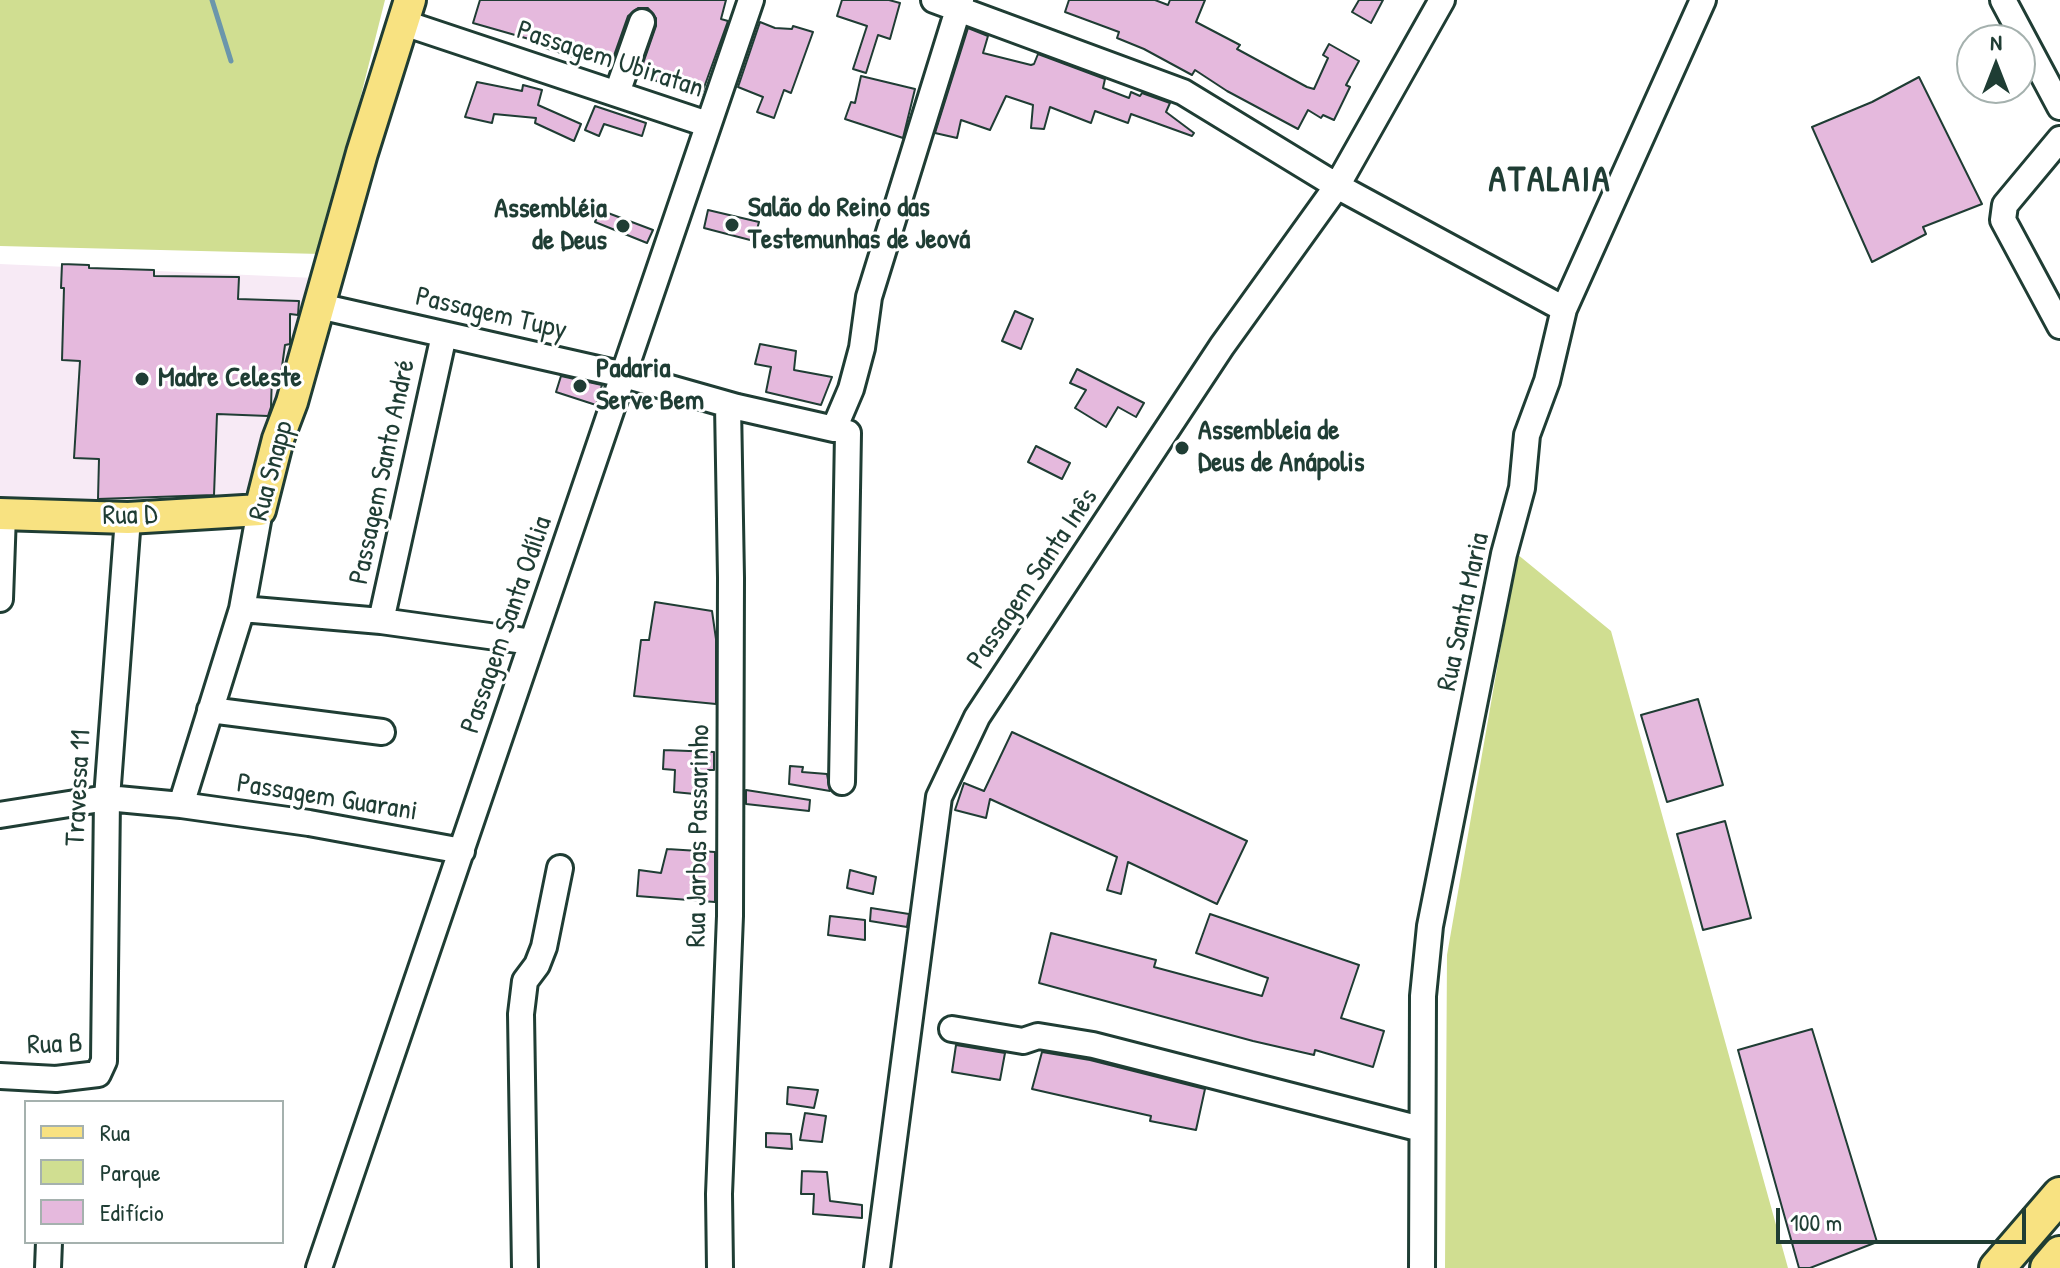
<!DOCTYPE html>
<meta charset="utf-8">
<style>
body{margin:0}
#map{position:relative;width:2060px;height:1268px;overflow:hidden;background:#fff;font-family:"Patrick Hand",sans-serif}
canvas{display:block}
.legend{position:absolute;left:24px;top:1100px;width:260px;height:144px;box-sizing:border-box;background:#fff;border:2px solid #a5b1ae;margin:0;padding:10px 14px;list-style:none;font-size:24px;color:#1f3d34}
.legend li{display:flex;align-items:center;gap:16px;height:40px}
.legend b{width:40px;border:2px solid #a5b1ae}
.north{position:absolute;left:1956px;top:24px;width:80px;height:80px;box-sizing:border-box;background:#fff;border:2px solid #a5b1ae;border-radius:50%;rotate:0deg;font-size:22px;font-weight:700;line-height:32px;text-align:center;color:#1f3d34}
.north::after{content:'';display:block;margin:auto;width:28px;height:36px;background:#1f3d34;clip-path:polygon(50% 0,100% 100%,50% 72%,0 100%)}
.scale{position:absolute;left:1776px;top:1208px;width:250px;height:36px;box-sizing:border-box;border:4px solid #1f3d34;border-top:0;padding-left:10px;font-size:24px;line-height:28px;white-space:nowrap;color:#1f3d34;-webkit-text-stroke:6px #fff;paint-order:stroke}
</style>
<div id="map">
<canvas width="2060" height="1268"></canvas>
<ul class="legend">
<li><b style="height:10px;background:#f8e281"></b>Rua</li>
<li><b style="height:22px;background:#d0de91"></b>Parque</li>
<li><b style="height:22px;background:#e5b9dd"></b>Edifício</li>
</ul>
<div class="north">N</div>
<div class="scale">100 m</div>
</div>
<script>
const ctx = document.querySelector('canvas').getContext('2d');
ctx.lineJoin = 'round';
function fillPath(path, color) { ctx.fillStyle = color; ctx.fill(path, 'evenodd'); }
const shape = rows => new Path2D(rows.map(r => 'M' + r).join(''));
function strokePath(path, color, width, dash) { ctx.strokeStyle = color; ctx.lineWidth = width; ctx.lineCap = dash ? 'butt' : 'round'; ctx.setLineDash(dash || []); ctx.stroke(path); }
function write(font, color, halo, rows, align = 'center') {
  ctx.font = font + ' "Patrick Hand",sans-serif'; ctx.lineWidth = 6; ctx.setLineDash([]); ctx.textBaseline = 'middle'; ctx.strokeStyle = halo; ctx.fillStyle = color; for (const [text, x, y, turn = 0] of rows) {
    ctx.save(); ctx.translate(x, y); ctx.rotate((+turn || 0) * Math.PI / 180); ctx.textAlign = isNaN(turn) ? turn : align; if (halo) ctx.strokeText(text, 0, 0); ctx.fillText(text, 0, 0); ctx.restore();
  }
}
fillPath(shape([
 [0,264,315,278,255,480,242,496,202,511,0,501]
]), '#f7eaf5');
fillPath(shape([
 [0,0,385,0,321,254,0,246],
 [1517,554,1611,631,1788,1268,1445,1268,1447,955]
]), '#d0de91');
strokePath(shape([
 [212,0,231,61]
]), '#6b96ab', 5);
const building = shape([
 [480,0,726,0,721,19,728,21,701,96,639,75,656,26,656,18,648,8,638,8,628,16,611,64,578,54,577,58,542,47,543,43,473,23,480,0],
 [842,0,889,0,900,3,890,39,878,35,866,73,853,69,867,26,837,16,842,0],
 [1069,0,1155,0,1168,5,1170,0,1205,0,1196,22,1240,45,1237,49,1307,87,1314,89,1328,58,1323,55,1329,44,1359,61,1346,85,1350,87,1334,120,1323,115,1321,118,1308,110,1298,129,1227,91,1195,70,1192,75,1144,49,1117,38,1119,32,1065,12,1069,0],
 [1359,0,1383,0,1371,23,1352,12,1359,0],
 [760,22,775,28,792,29,793,26,813,32,791,93,784,90,774,118,757,112,763,97,738,87,760,22],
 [968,28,988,36,983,53,1031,65,1034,64,1038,54,1105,79,1103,88,1129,98,1131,92,1140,96,1142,93,1170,103,1166,112,1194,133,1192,136,1131,114,1128,123,1095,111,1091,123,1050,107,1044,129,1031,128,1033,105,1006,96,990,130,961,120,957,138,935,133,968,28],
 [861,76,915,89,903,138,845,119,851,102,855,103,861,76],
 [1919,77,1982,204,1923,227,1926,234,1872,262,1812,127,1872,102,1919,77],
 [477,82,522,91,523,85,542,90,538,105,581,124,574,141,535,123,536,118,494,114,492,123,465,117,477,82],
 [595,106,646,123,642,136,604,124,599,136,585,130,595,106],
 [600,210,653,230,647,243,595,222,600,210],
 [708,210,759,222,754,241,704,228,708,210],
 [62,264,89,265,89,268,154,270,154,276,239,277,238,299,299,301,298,315,290,314,290,344,285,345,281,374,272,374,271,407,268,416,217,414,214,495,98,499,99,459,74,458,80,361,62,360,64,288,61,288,62,264],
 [1015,311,1033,319,1021,349,1002,341,1015,311],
 [760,344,796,351,794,370,832,377,821,405,766,392,771,367,755,364,760,344],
 [1077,369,1144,403,1136,417,1118,407,1106,427,1075,408,1086,390,1070,383,1077,369],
 [561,376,602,385,596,405,556,392,561,376],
 [1036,446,1070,463,1062,479,1028,462,1036,446],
 [655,602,712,611,716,639,716,704,634,696,641,640,649,640,655,602],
 [1698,699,1723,785,1667,802,1641,715,1698,699],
 [1012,732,1247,841,1217,904,1128,862,1121,894,1107,890,1117,857,990,799,986,818,955,810,964,783,984,791,1012,732],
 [664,750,714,752,714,770,708,770,705,795,674,792,675,770,663,769,664,750],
 [790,766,803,767,802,772,827,774,830,791,789,784,790,766],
 [746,790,810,800,809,811,746,804,746,790],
 [1725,821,1751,918,1703,930,1677,834,1725,821],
 [667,849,715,852,715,902,637,896,639,870,661,873,667,849],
 [850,870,876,877,873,894,847,888,850,870],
 [871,908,909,914,907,927,870,921,871,908],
 [1210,914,1359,965,1341,1018,1384,1031,1373,1067,1315,1050,1314,1055,1253,1041,1039,983,1051,933,1156,960,1154,967,1262,996,1268,978,1196,953,1210,914],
 [830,916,865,920,865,940,828,935,830,916],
 [1812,1029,1877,1242,1810,1268,1799,1268,1738,1050,1812,1029],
 [956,1045,1005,1053,1000,1080,952,1072,956,1045],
 [1042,1052,1090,1060,1205,1089,1196,1130,1150,1121,1151,1116,1032,1089,1042,1052],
 [788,1087,818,1090,814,1108,787,1104,788,1087],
 [805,1113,826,1116,822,1142,800,1140,805,1113],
 [766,1133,791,1134,792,1149,766,1147,766,1133],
 [802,1171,827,1172,830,1201,862,1205,862,1218,813,1214,814,1194,801,1194,802,1171]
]);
fillPath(building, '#e5b9dd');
strokePath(building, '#1f3d34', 2);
const minor = shape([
 [934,0,1183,92,1337,186,1564,309],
 [2003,0,2060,107],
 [404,23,707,124],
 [617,93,642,22],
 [2060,139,2005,205,2003,220,2060,326],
 [319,306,624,375,737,407,834,429,851,389,862,348,869,297,961,0],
 [0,599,3,514],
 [242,609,381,621,532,642],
 [381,621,444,335],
 [210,710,382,732],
 [842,782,848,433],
 [181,805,242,609,260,510],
 [0,815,107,798,181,805,309,823,462,851],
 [952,1029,1023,1041,1038,1036,1093,1045,1421,1129],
 [0,1076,56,1079,98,1074,104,1061,107,798,128,518],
 [48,1268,49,1242],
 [319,1268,751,0],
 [525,1268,521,1014,525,981,537,965,544,947,560,868],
 [720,1268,719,1194,730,916,731,578,728,405],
 [877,1268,939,797,977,717,1222,346,1337,186,1442,0],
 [1422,1268,1423,996,1430,926,1504,554,1522,488,1527,435,1547,381,1564,309,1703,0]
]);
const major = shape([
 [0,514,128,518,260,510,278,439,292,402,362,153,410,0]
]);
const highway = shape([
 [1997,1268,2060,1195],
 [2048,1268,2060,1254]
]);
strokePath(minor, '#1f3d34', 30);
strokePath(major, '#1f3d34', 36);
strokePath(highway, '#1f3d34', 40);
strokePath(minor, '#fff', 24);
strokePath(major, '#f8e281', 30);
strokePath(highway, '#f8e281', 34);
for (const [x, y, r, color] of [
 [732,225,8,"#1f3d34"],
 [623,226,8,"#1f3d34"],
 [142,379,8,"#1f3d34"],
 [580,386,8,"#1f3d34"],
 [1182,448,8,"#1f3d34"]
]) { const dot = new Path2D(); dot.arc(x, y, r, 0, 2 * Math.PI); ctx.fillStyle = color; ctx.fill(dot); strokePath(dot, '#fff', 3); }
write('28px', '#1f3d34', '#fff', [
 ["Passagem Ubiratan",610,60,18],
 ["Passagem Tupy",491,314,13],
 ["Rua Snapp",272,471,-75],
 ["Passagem Santo André",383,472,-78],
 ["Rua D",130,516,-1],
 ["Passagem Santa Inês",1033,579,-56],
 ["Rua Santa Maria",1464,612,-78],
 ["Passagem Santa Odília",507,625,-71],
 ["Travessa 11",79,788,-87],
 ["Passagem Guarani",327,798,9],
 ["Rua Jarbas Passarinho",699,836,-89],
 ["Rua B",55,1045,-2]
]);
write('bold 28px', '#1f3d34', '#fff', [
 ["Salão do Reino das",748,209],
 ["Testemunhas de Jeová",748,241],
 ["Assembléia",607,210,"right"],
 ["de Deus",607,242,"right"],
 ["Padaria",596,370],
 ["Serve Bem",596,402],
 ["Madre Celeste",158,379],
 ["Assembleia de",1198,432],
 ["Deus de Anápolis",1198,464]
], 'left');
ctx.letterSpacing = '2px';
write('bold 36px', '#1f3d34', '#fff', [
 ["ATALAIA",1550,181]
]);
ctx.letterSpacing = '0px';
</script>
